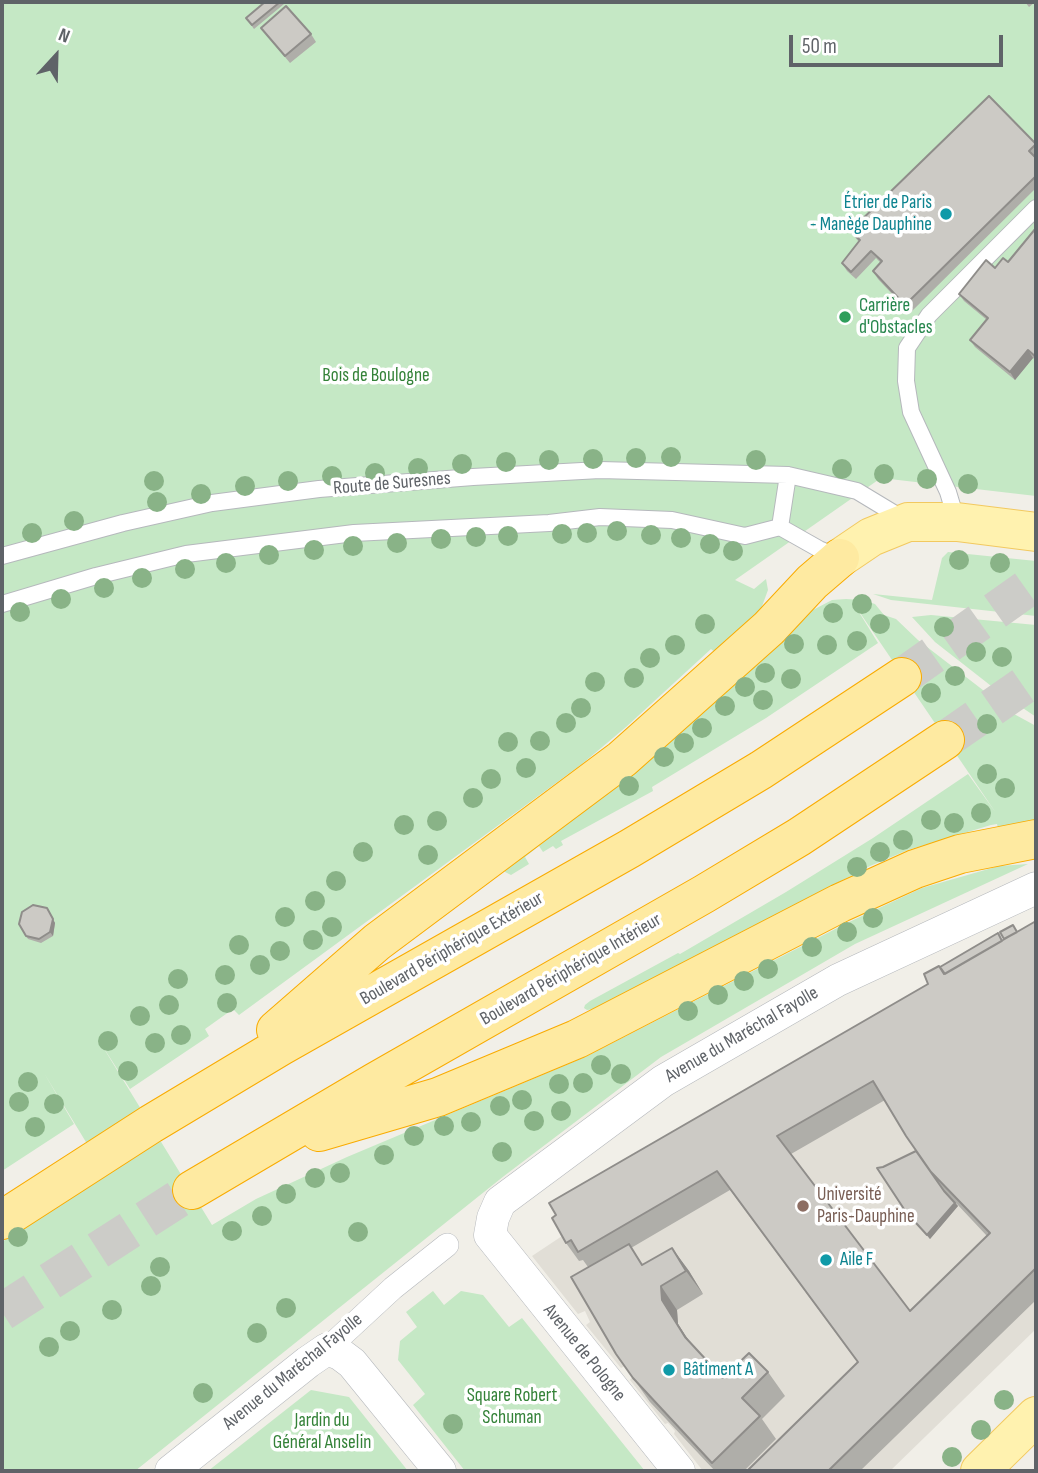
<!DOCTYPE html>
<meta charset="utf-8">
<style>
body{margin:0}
#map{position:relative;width:1038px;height:1473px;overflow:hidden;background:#f1efe8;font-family:"Sofia Sans Condensed",sans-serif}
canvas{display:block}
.frame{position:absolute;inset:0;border:4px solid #5f6368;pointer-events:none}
.north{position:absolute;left:21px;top:21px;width:70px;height:70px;-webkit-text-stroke:5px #fff;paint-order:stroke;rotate:22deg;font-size:19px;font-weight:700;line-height:28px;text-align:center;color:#5f6368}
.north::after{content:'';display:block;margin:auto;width:24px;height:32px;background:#5f6368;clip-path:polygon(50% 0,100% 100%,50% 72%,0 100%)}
.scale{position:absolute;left:789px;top:35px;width:214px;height:32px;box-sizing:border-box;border:4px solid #5f6368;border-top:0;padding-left:9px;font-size:21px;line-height:24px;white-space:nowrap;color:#5f6368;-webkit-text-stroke:5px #fff;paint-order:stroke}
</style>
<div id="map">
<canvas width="1038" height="1473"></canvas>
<div class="frame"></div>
<div class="north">N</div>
<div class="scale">50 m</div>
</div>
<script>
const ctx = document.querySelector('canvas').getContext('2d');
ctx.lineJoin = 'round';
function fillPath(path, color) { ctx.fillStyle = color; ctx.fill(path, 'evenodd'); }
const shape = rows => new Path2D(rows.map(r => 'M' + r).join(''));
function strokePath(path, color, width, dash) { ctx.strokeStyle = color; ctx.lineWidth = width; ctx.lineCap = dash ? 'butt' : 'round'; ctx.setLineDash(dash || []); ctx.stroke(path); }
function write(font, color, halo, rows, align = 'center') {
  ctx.font = font + ' "Sofia Sans Condensed",sans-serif'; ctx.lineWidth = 7; ctx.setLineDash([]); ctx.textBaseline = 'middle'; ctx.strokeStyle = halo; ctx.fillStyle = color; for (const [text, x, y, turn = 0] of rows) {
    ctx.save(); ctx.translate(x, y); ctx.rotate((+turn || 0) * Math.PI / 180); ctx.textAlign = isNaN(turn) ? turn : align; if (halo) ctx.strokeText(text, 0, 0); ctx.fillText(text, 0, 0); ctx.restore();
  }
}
fillPath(shape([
 [1036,921,1036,1329,890,1471,703,1471,674,1434,675,1431,668,1423,665,1424,630,1380,632,1377,625,1366,621,1368,586,1325,590,1322,585,1311,578,1314,532,1256]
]), '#e1ded6');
fillPath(shape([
 [2,2,1036,2,1036,496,881,478,735,580,754,589,766,579,768,590,761,609,716,653,711,649,626,727,582,764,239,1015,233,1009,205,1029,209,1036,130,1089,98,1039,212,1225,256,1199,347,1157,585,1057,847,923,922,888,999,866,1028,864,855,944,661,1057,504,1176,135,1471,2,1471,2,1242,106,1175,44,1073,74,1124,2,1171],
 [948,552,1036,561,1036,616,891,600,873,594,932,600,942,558],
 [846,599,862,600,875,604,884,615,896,619,918,640,1014,714,1036,726,1036,822,998,828,997,824,991,825,908,850,870,866,594,1009,587,1010,584,1008,585,1005,590,1001,678,953,680,954,786,892,873,838,968,774,996,813,854,604,878,643,766,718,652,787,653,791,561,841,563,845,556,849,553,846,543,852,539,846,525,857,529,864,511,875,505,872,505,869,811,611,832,600],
 [931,615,1036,625,1036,717,995,689,935,642,912,617],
 [433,1291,444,1305,461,1291,483,1295,509,1327,522,1318,645,1471,465,1471,413,1405,425,1394,398,1360,400,1341,417,1327,406,1312],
 [311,1390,349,1397,408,1471,208,1471]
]), '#c5e8c5');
strokePath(shape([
 [902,677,1036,582],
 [945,740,1036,677],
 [2,1312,192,1190]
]), '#ccccc8', 38, [38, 19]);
const service = shape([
 [957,522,948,492,911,412,906,381,907,348,929,315,1036,208],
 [780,527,788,475],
 [2,556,123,523,212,503,319,489,473,477,600,470,788,475,857,491,905,520],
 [2,604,96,576,186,554,354,533,549,523,600,517,672,520,745,536,780,527,819,549,838,557]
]);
const pedestrian = shape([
 [327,1349,393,1288,447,1245]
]);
const minor = shape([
 [171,1471,308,1362,327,1349,340,1354,352,1363,440,1471],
 [679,1471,490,1235,493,1218,500,1202,663,1081,838,980,1036,888]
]);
const primary = shape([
 [840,558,871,537,908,522,957,522,1036,532],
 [980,1471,1036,1416]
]);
const trunk = shape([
 [276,1030,377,942,622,759,769,628,812,582,840,558],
 [319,1132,438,1097,577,1039,840,903,915,869,960,854,1036,839],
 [192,1190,375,1082,704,894,799,837,945,740],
 [2,1220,151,1124,281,1046,629,849,761,770,902,677]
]);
strokePath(service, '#b5b8bc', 18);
strokePath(pedestrian, '#b5b8bc', 24);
strokePath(minor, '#b5b8bc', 33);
strokePath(primary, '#f2c960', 40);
strokePath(trunk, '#f9ab00', 40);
strokePath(service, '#fff', 16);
strokePath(pedestrian, '#fff', 23);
strokePath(minor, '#fff', 32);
strokePath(primary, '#fff2af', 38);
strokePath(trunk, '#feeaa1', 38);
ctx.fillStyle = '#89b387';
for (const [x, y] of [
 [671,457],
 [636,458],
 [593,459],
 [549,460],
 [756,460],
 [506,462],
 [462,464],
 [418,468],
 [842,469],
 [375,473],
 [884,474],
 [332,476],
 [927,479],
 [154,481],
 [288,481],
 [968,484],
 [245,486],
 [201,494],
 [157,502],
 [74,521],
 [617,531],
 [32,533],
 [587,533],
 [562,534],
 [651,535],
 [508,536],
 [476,537],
 [681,538],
 [441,539],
 [397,543],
 [710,544],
 [353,546],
 [314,550],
 [733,551],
 [269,555],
 [959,560],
 [226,563],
 [1000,563],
 [185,569],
 [142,578],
 [104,588],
 [61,599],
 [862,604],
 [20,612],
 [833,613],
 [705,624],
 [880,624],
 [944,627],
 [857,641],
 [794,644],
 [675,645],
 [827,645],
 [976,652],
 [1002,657],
 [650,658],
 [765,673],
 [955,676],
 [634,678],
 [791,679],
 [595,682],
 [745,687],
 [931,693],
 [763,700],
 [725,706],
 [581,708],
 [566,723],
 [987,724],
 [702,728],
 [540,741],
 [508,742],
 [684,743],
 [664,757],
 [526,768],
 [987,774],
 [491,779],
 [629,786],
 [1005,788],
 [473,798],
 [981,813],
 [931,820],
 [437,821],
 [954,823],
 [404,825],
 [903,840],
 [363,852],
 [880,852],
 [428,855],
 [857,867],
 [336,881],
 [315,901],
 [285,917],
 [873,918],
 [332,927],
 [847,932],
 [313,940],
 [239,945],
 [812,947],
 [280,951],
 [260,965],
 [768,969],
 [225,975],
 [178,979],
 [744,981],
 [718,995],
 [227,1003],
 [169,1005],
 [688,1011],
 [140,1016],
 [181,1035],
 [108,1041],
 [155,1043],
 [601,1065],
 [128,1071],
 [621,1074],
 [28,1082],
 [583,1083],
 [559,1084],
 [522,1100],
 [19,1102],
 [54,1104],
 [500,1106],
 [561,1111],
 [534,1121],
 [471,1122],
 [444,1126],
 [35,1127],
 [414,1136],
 [502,1152],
 [384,1155],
 [340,1173],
 [315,1178],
 [286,1194],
 [262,1216],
 [232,1231],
 [358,1232],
 [18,1237],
 [160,1267],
 [151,1286],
 [286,1308],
 [112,1310],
 [70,1331],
 [257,1333],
 [49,1347],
 [203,1393],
 [1004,1400],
 [453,1424],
 [981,1430],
 [952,1457]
]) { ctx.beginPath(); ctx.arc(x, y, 10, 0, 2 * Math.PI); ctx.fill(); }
fillPath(shape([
 [265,2,283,2,284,4,254,29,246,18],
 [1025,2,1035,2,1029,7],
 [261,28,311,34,316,42,290,63],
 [1036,144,1035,157,1036,158,1036,188,910,313,878,279,873,271,881,263,876,258,856,279,847,271,842,263,859,242,850,231],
 [1036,228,1036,360,1033,358,1015,380,975,347,970,340,987,320,964,301,959,294,995,268,1008,262],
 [47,908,55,923,53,936,41,943,28,939,19,924],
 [1036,921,1036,1300,860,1471,747,1471,858,1363,730,1190,631,1248,643,1265,672,1248,689,1271,703,1294,677,1310,678,1324,690,1343,723,1378,768,1372,785,1396,762,1419,776,1439,744,1471,715,1471,650,1402,616,1354,588,1267,583,1260,579,1261,566,1243,944,974],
 [885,1100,916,1151,883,1167,877,1168,909,1216,930,1239,958,1206,956,1203,987,1236,910,1311,791,1154]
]), '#afaea9');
fillPath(shape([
 [1028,350,1033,358,1015,380,1010,372],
 [47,908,55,923,53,936,50,932],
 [955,1203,958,1206,930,1239,927,1235],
 [672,1248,689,1271,703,1294,686,1271],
 [661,1286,677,1310,678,1324,702,1361,685,1337,662,1300]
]), '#8f8d8a');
const building = shape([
 [265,2,280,2,252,25,246,18,265,2],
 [286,6,311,34,285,56,261,28,286,6],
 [989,96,1036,144,1029,151,1036,158,1036,176,905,305,873,271,882,261,871,251,851,272,842,263,860,240,850,231,989,96],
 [1036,228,1036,357,1028,350,1010,372,970,340,988,318,959,294,986,260,995,268,1003,258,1008,262,1036,228],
 [33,905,47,908,53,919,50,932,39,939,26,936,19,924,22,912,33,905],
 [1036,921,1036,1268,828,1471,747,1471,858,1362,717,1171,578,1252,571,1240,566,1243,552,1218,556,1215,549,1203,928,984,924,974,939,966,944,974,1036,921],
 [873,1081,906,1136,931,1172,990,1233,910,1311,777,1136,873,1081],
 [1013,925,1017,932,1004,939,1000,932,1013,925],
 [998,933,1002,941,945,974,940,967,998,933],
 [916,1151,944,1191,955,1203,927,1235,906,1212,877,1168,883,1167,916,1151],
 [629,1244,642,1265,672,1248,686,1271,661,1286,662,1300,685,1337,723,1378,749,1353,768,1372,742,1398,760,1416,712,1463,633,1378,616,1354,571,1277,629,1244]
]);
fillPath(building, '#cccac5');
strokePath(building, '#8f8d8a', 2);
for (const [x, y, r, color] of [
 [946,214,7,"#0f9aa8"],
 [845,317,7,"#2e9e5b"],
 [803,1206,7,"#8d6e63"],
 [826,1260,7,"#0f9aa8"],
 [669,1370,7,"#0f9aa8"]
]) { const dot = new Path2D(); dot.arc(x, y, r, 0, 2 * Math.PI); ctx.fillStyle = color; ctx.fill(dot); strokePath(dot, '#fff', 2.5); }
write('19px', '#0d838f', '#fff', [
 ["Étrier de Paris",932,203,"right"],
 ["- Manège Dauphine",932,225,"right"],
 ["Aile F",840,1260],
 ["Bâtiment A",683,1370]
], 'left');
write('19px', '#27864d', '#fff', [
 ["Carrière",859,306],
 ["d'Obstacles",859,328]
], 'left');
write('19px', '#348238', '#fff', [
 ["Bois de Boulogne",376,376],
 ["Square Robert",512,1396],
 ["Schuman",512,1418],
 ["Jardin du",322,1421],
 ["Général Anselin",322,1443]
]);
write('19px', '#5f6368', '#fff', [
 ["Route de Suresnes",392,484,-5],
 ["Boulevard Périphérique Extérieur",452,949,-30],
 ["Boulevard Périphérique Intérieur",571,970,-30],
 ["Avenue du Maréchal Fayolle",742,1035,-30],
 ["Avenue de Pologne",584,1353,51],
 ["Avenue du Maréchal Fayolle",293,1372,-39]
]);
write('19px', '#785e54', '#fff', [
 ["Université",817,1195],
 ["Paris-Dauphine",817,1217]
], 'left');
</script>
